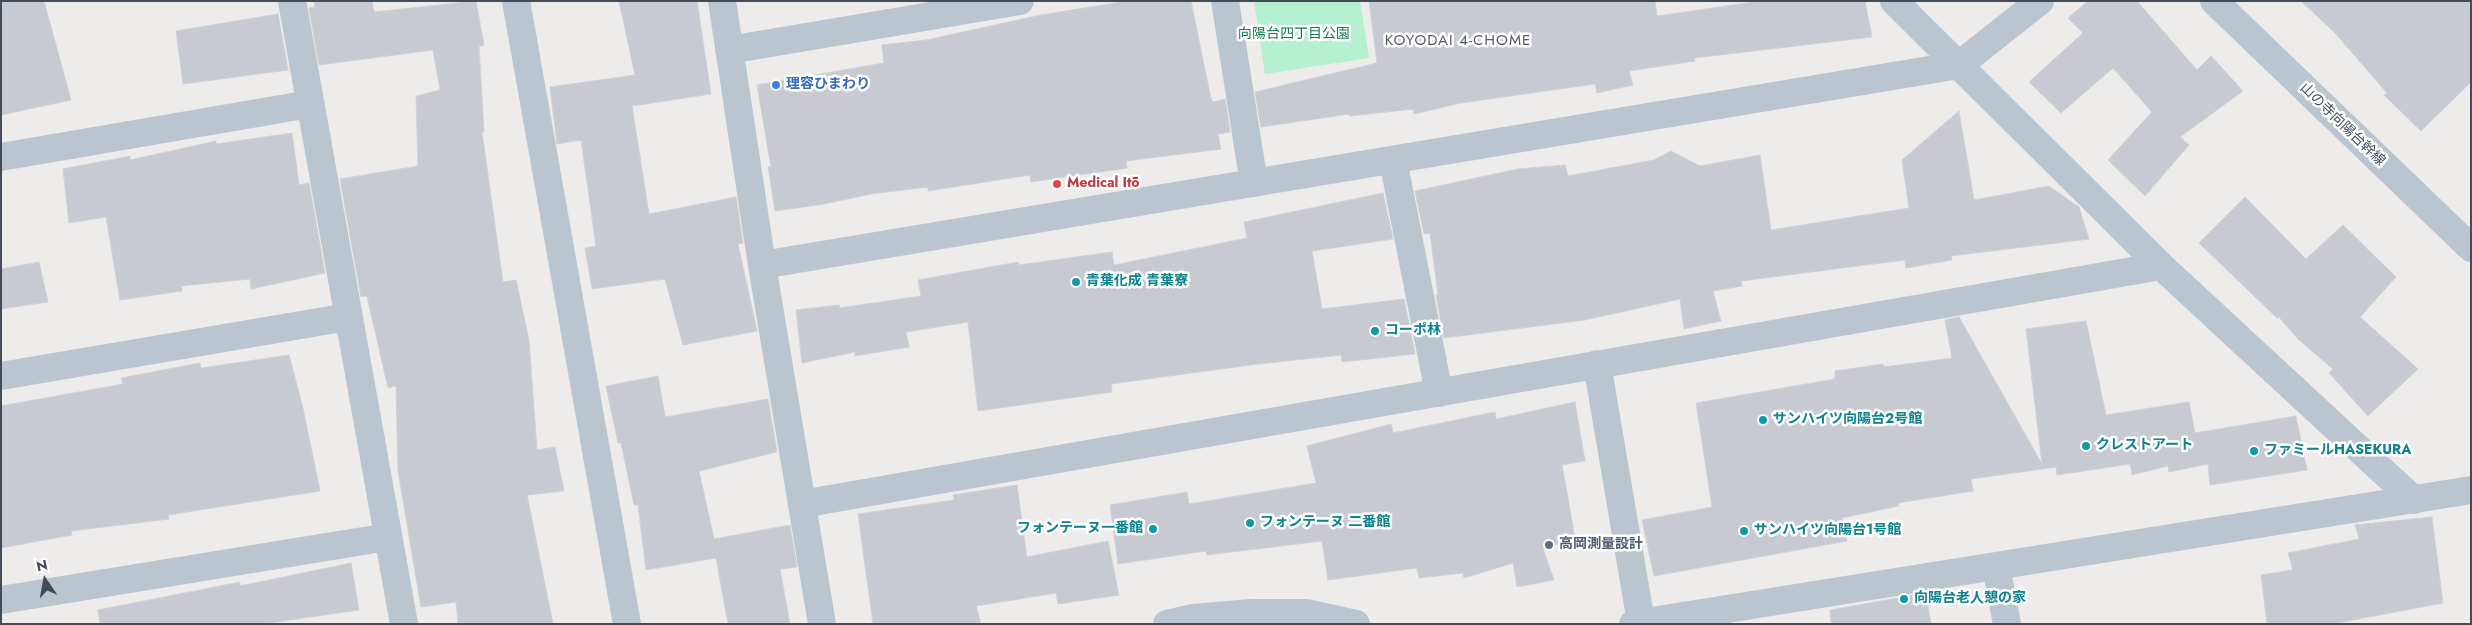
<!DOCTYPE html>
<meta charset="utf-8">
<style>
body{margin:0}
#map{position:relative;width:2472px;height:625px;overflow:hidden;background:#eeebeb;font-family:Jost,sans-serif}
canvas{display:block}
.frame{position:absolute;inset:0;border:2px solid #434d59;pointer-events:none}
.north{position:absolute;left:20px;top:555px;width:50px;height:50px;-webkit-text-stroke:4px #fff;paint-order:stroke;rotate:348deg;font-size:14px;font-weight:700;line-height:20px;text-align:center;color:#434d59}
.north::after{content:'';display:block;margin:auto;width:18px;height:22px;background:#434d59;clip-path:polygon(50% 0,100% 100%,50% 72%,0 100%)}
</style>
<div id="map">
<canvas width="2472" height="625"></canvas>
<div class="frame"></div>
<div class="north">N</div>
</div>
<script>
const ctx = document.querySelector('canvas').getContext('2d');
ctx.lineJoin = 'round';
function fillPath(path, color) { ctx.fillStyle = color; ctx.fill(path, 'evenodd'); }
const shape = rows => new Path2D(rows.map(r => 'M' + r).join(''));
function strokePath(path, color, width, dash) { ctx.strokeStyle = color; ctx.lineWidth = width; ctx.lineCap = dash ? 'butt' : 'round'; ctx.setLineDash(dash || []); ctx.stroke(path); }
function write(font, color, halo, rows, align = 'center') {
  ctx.font = font + ' Jost,"Noto Sans JP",sans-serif'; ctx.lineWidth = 5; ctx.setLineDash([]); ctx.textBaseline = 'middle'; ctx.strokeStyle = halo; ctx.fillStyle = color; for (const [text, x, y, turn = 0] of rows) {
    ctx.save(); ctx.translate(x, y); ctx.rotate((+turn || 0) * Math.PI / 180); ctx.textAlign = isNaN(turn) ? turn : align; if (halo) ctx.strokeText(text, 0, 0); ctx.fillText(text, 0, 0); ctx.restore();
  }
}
fillPath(shape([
 [1254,1,1360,1,1369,58,1265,74]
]), '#b5f0d0');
const building = shape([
 [1,1,44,1,71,100,1,115,1,1],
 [314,1,372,1,374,12,476,1,484,45,479,46,484,132,482,132,503,282,516,280,529,340,537,450,555,447,564,491,527,495,553,624,458,624,456,602,421,607,398,471,396,386,388,388,367,296,361,297,340,179,418,166,416,96,440,90,433,50,319,65,309,8,315,7,314,1],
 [619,1,697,1,711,94,632,106,649,214,736,197,743,243,738,244,757,331,683,345,665,279,592,289,585,248,596,246,581,140,557,144,550,87,635,75,619,1],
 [1127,1,1191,1,1211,99,1213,102,1225,99,1230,132,1218,134,1221,149,1126,161,1127,168,1031,182,1030,175,928,191,928,187,871,194,824,204,775,211,768,167,771,167,757,85,884,63,882,45,926,40,1041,15,1127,1],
 [1369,1,1655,1,1657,16,1760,1,1865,1,1872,37,1694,58,1695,61,1629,71,1633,85,1597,93,1595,84,1461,103,1414,114,1413,109,1350,116,1349,114,1261,127,1255,92,1377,63,1369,1],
 [2088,1,2137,1,2197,70,2211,56,2243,91,2180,137,2189,145,2145,196,2108,160,2152,112,2113,68,2061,113,2029,82,2083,33,2068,18,2088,1],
 [2301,1,2471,1,2471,82,2421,131,2384,95,2387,93,2335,33,2301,1],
 [278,14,288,70,183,84,176,31,278,14],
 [1959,111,1974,200,2049,186,2079,207,2089,239,1951,256,1952,260,1906,268,1905,260,1741,281,1742,286,1713,291,1721,321,1684,329,1680,299,1585,320,1444,338,1436,295,1438,294,1430,233,1424,234,1415,191,1518,169,1565,165,1568,176,1654,160,1671,151,1700,166,1760,155,1771,230,1909,208,1902,160,1959,111],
 [292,133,299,185,309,183,325,273,251,289,250,279,181,286,182,291,120,300,106,217,69,223,63,169,130,156,130,160,216,141,216,144,292,133],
 [1383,193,1393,239,1312,251,1322,309,1404,299,1415,354,1342,362,1341,355,1250,365,1111,384,1112,392,978,411,968,322,906,332,909,347,855,356,855,352,802,363,796,310,839,305,840,308,921,296,918,280,1018,262,1019,265,1112,252,1114,265,1188,250,1247,238,1244,222,1383,193],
 [2245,197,2306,259,2343,225,2396,277,2360,317,2418,369,2368,416,2329,373,2333,369,2298,339,2277,315,2278,319,2199,243,2245,197],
 [39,262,48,302,1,309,1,269,39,262],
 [1959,317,2042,464,2026,329,2086,321,2106,415,2189,402,2195,433,2296,416,2307,470,2210,485,2208,464,2169,472,2168,466,2132,475,2130,464,2057,475,2056,467,1971,479,1973,491,1898,503,1899,506,1842,518,1847,541,1654,576,1642,520,1712,507,1696,403,1835,379,1835,371,1883,364,1884,367,1952,358,1945,320,1959,317],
 [289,355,303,408,320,491,168,515,169,519,71,531,72,535,1,548,1,406,123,384,121,378,200,363,201,368,289,355],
 [658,376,665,417,768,399,777,452,699,471,714,539,790,525,797,567,780,569,790,624,728,624,716,558,646,570,638,505,634,505,621,443,618,443,606,386,658,376],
 [1575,402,1585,461,1562,465,1575,538,1543,549,1554,580,1517,587,1513,563,1464,578,1463,573,1419,578,1417,568,1328,580,1322,541,1207,555,1206,551,1118,564,1110,505,1187,492,1189,504,1316,483,1307,446,1391,424,1393,433,1495,412,1496,419,1575,402],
 [1017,485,1027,557,1108,541,1119,595,1058,604,1056,593,976,606,981,624,873,624,858,514,954,500,953,495,1017,485],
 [2432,517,2443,603,2332,624,2267,624,2261,575,2293,570,2288,553,2359,539,2355,525,2432,517],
 [351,563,359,610,262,624,100,624,98,610,240,582,240,586,351,563],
 [1926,593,1931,624,1831,624,1830,610,1926,593]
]);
fillPath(building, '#c7cad1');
strokePath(building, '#cfd1d8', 1);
strokePath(shape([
 [292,1,404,624],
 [516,1,627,624],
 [722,1,762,265,822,624],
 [1225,1,1254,183],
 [1894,1,2161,266,2414,500],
 [2214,1,2471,248],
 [729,50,1020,1],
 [1,157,310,104],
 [1393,160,1439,393],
 [762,265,1959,65,2040,1],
 [1597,364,1641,622],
 [1,376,348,317],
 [802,504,2161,266],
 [1996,566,2007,624],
 [1,600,388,537],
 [1167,624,1193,618,1251,613,1306,613,1356,624],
 [1633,624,2471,490]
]), '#bbc5cf', 28);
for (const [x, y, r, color] of [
 [776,85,5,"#3f7fe0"],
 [1057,184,5,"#e0444e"],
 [1076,282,5,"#0f9aa8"],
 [1375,331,5,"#0f9aa8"],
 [1763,420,5,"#0f9aa8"],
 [2086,446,5,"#0f9aa8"],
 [2254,451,5,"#0f9aa8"],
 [1250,523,5,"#0f9aa8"],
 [1153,529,5,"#0f9aa8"],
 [1744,531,5,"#0f9aa8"],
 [1549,545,5,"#5c6f8a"],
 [1904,599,5,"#0f9aa8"]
]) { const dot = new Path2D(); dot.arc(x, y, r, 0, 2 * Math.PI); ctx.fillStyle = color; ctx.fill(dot); strokePath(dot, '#fff', 2); }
write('14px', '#127d4e', '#fff', [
 ["向陽台四丁目公園",1294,35]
]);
write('bold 14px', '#366cbe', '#fff', [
 ["理容ひまわり",786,85]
], 'left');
write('14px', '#434d59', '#fff', [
 ["山の寺向陽台幹線",2342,125,44]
]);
write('bold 14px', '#be3a42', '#fff', [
 ["Medical Itō",1067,184]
], 'left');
write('bold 14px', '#0d838f', '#fff', [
 ["青葉化成 青葉寮",1086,282],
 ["コーポ林",1385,331],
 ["サンハイツ向陽台2号館",1773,420],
 ["クレストアート",2096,446],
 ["ファミールHASEKURA",2264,451],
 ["フォンテーヌ 二番館",1260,523],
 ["フォンテーヌ一番館",1143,529,"right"],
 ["サンハイツ向陽台1号館",1754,531],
 ["向陽台老人憩の家",1914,599]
], 'left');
write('bold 14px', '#4e5e75', '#fff', [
 ["高岡測量設計",1559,545]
], 'left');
ctx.letterSpacing = '1px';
write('15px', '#585b61', '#fff', [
 ["KOYODAI 4-CHOME",1458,41]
]);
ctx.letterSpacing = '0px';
</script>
